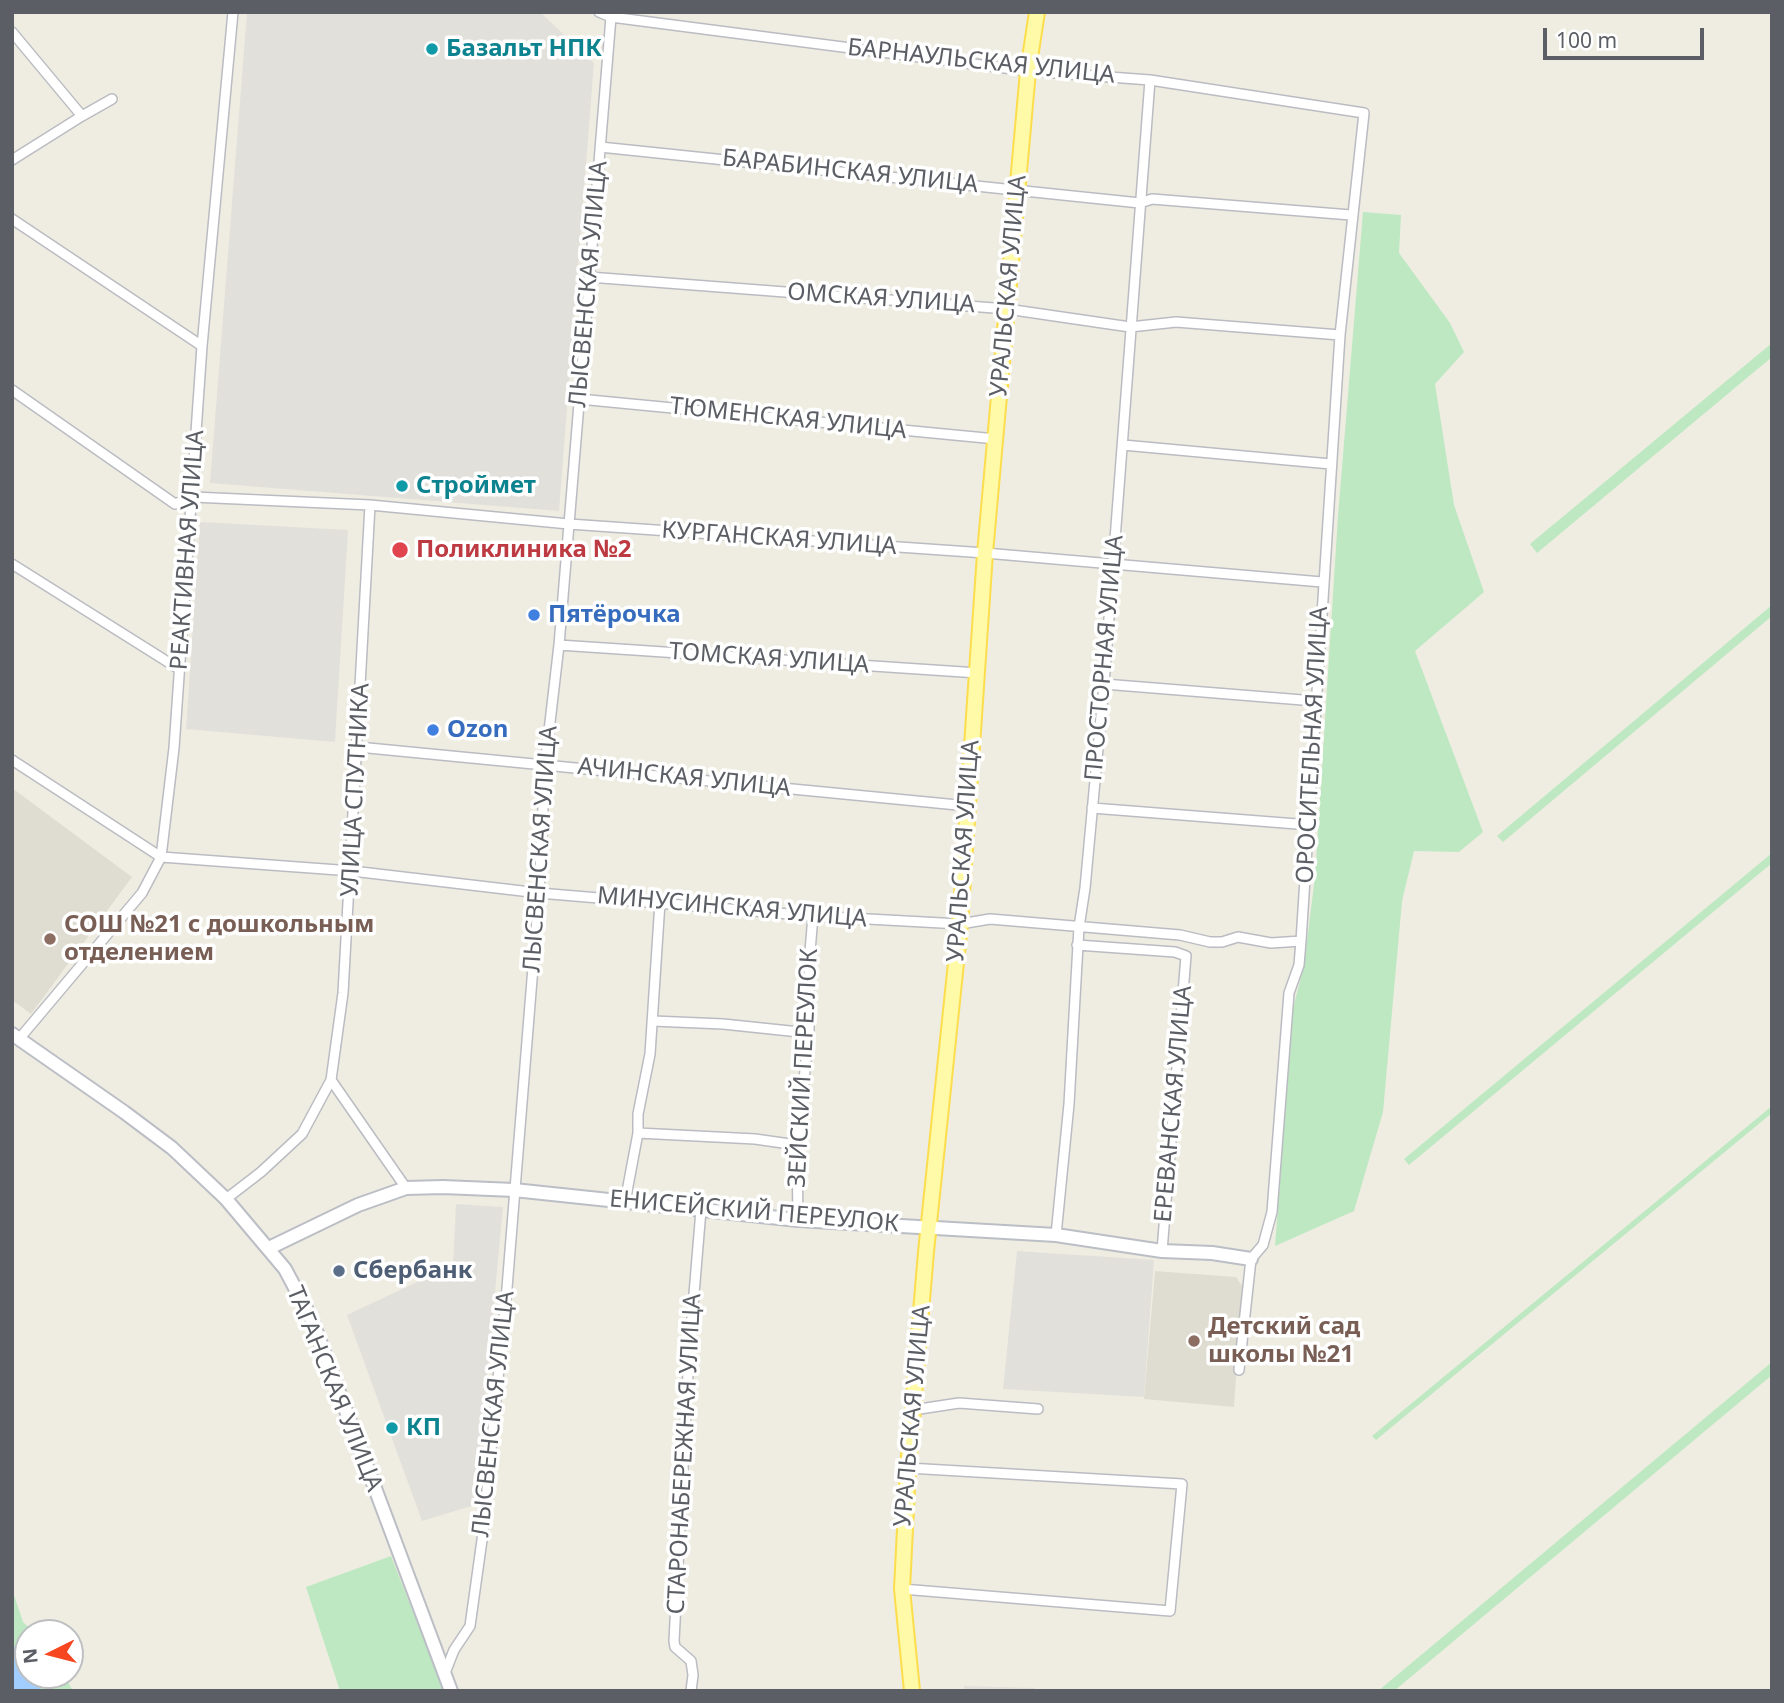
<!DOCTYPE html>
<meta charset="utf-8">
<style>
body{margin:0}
#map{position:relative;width:1784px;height:1703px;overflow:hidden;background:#efede2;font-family:"Noto Sans",sans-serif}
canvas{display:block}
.frame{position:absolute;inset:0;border:14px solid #5b5e64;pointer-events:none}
.north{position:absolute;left:14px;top:1619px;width:70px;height:70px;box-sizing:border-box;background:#fff;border:2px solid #bdbfc1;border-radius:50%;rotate:264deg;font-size:19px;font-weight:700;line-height:28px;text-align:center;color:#5b5e64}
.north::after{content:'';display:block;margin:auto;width:24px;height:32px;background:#f74720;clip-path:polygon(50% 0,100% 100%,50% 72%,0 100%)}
.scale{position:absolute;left:1543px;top:28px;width:161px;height:32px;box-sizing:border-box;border:4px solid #5b5e64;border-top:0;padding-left:9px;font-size:21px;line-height:24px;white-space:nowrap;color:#5b5e64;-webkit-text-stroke:5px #fff;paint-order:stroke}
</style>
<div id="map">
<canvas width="1784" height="1703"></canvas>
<div class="frame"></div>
<div class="north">N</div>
<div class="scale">100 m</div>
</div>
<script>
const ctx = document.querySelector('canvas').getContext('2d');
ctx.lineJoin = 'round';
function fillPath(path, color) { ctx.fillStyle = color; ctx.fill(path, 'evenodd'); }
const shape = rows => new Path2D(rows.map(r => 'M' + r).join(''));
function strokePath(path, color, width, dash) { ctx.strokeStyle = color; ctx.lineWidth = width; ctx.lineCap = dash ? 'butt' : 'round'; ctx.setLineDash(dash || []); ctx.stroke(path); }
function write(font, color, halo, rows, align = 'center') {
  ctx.font = font + ' "Noto Sans",sans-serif'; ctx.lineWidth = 7; ctx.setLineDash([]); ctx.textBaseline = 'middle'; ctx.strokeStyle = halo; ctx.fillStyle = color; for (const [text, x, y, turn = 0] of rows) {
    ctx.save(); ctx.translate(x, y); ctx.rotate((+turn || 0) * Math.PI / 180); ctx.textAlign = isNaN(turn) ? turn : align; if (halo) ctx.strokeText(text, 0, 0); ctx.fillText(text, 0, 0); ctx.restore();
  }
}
fillPath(shape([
 [247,12,540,12,594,63,559,511,210,483],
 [200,522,348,530,335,742,186,729],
 [456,1204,503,1207,475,1505,422,1521,347,1315,453,1265],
 [1017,1251,1154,1260,1144,1397,1003,1389],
 [964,1686,1035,1688,1035,1691,964,1691]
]), '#e2e0da');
fillPath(shape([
 [12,788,132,877,31,1014,12,1000],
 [1155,1271,1236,1277,1242,1286,1234,1407,1144,1399]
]), '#dfddd1');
fillPath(shape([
 [1363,212,1401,215,1399,253,1450,323,1464,352,1435,384,1454,505,1484,592,1415,651,1483,832,1459,852,1414,851,1402,901,1383,1112,1354,1211,1275,1246,1293,1009,1304,965,1315,877,1338,516],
 [1772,343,1772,357,1537,553,1530,544],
 [1772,605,1772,616,1503,842,1497,836],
 [1772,853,1772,863,1409,1165,1404,1159],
 [1772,1106,1772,1113,1376,1440,1372,1436],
 [1772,1362,1772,1375,1394,1691,1378,1691],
 [391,1556,444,1691,340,1691,306,1587],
 [12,1589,23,1622,35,1633,28,1633,28,1660,12,1644],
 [37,1675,64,1675,73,1691,41,1691]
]), '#bde8c1');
fillPath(shape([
 [12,1644,28,1660,28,1675,37,1675,41,1691,12,1691]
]), '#a2cdff');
const street = shape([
 [599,12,611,17,1028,71,1150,80,1364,113,1340,335,1301,941,1299,965,1289,993,1272,1212,1263,1245,1251,1259,1239,1370],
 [12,32,82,116,12,160],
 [82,116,112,99],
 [600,147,1140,203,1152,199,1351,215],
 [12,219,202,346],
 [589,277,1007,309,1130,327,1176,322,1340,335],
 [12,390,175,504,193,497,370,505,569,524,985,553,1322,582],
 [579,399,996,439],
 [1123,445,1331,464],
 [12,564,179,669],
 [559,645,978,673],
 [1104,684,1315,701],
 [358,747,968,806],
 [12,760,161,857,352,871,539,893,813,916,960,924,990,919,1180,935,1210,942,1222,942,1238,937,1271,943,1301,941],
 [1092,808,1310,825],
 [1077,945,1175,952,1186,956,1162,1251],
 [653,1021,723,1024,809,1033],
 [19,1039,142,893,161,857,174,748,202,346,233,12],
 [331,1080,406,1188],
 [638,1133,755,1139,797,1145],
 [226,1199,261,1172,302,1134,331,1080,343,993,370,505],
 [625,1202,638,1133,638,1114,650,1054,660,902],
 [798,1220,797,1145,809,1033,809,963,813,916],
 [1056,1235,1069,1104,1079,927,1085,888,1104,684,1150,80],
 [913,1410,959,1403,1038,1409],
 [902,1589,1170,1611,1182,1484,908,1468],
 [445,1673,454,1650,470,1626,482,1540,507,1288,539,893,545,765,559,645,611,17],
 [691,1691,693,1675,691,1661,675,1647,674,1641,689,1354,701,1210]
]);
const secondary = shape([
 [12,1034,124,1112,172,1148,226,1199,285,1269,312,1320,451,1691],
 [269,1248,358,1205,406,1188,443,1187,514,1190,798,1220,1056,1235,1162,1251,1212,1253,1251,1259]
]);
const primary = shape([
 [912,1691,902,1589,908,1468,926,1252,960,924,985,553,1028,71,1037,12]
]);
strokePath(street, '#babcc2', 12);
strokePath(secondary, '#bbbec5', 16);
strokePath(primary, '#fcdd4e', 18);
strokePath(street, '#fff', 9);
strokePath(secondary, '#fff', 12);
strokePath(primary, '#fffaa7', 14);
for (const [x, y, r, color] of [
 [432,49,7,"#0f9aa8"],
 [402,486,7,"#0f9aa8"],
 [400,550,9,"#e0444e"],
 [534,615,7,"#3f7fe0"],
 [433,730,7,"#3f7fe0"],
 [50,939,7,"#8d6e63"],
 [339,1271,7,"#5c6f8a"],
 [1194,1341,7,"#8d6e63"],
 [392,1428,7,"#0f9aa8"]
]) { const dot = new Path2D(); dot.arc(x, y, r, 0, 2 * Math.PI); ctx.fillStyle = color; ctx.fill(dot); strokePath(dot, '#fff', 2.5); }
write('bold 24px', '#0d838f', '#fff', [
 ["Базальт НПК",446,49],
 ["Строймет",416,486],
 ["КП",406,1428]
], 'left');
write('24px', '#5b5e64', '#fff', [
 ["БАРНАУЛЬСКАЯ УЛИЦА",981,62,6],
 ["БАРАБИНСКАЯ УЛИЦА",850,172,6],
 ["ЛЫСВЕНСКАЯ УЛИЦА",589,284,-85],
 ["УРАЛЬСКАЯ УЛИЦА",1009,286,-85],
 ["ОМСКАЯ УЛИЦА",881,299,4],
 ["ТЮМЕНСКАЯ УЛИЦА",788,419,6],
 ["КУРГАНСКАЯ УЛИЦА",779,539,4],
 ["РЕАКТИВНАЯ УЛИЦА",188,550,-86],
 ["ПРОСТОРНАЯ УЛИЦА",1105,658,-85],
 ["ТОМСКАЯ УЛИЦА",769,659,4],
 ["ОРОСИТЕЛЬНАЯ УЛИЦА",1313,745,-87],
 ["АЧИНСКАЯ УЛИЦА",684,778,6],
 ["УЛИЦА СПУТНИКА",356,790,-87],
 ["ЛЫСВЕНСКАЯ УЛИЦА",541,849,-86],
 ["УРАЛЬСКАЯ УЛИЦА",964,851,-86],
 ["МИНУСИНСКАЯ УЛИЦА",732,908,5],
 ["ЗЕЙСКИЙ ПЕРЕУЛОК",804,1068,-87],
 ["ЕРЕВАНСКАЯ УЛИЦА",1174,1104,-85],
 ["ЕНИСЕЙСКИЙ ПЕРЕУЛОК",754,1212,5],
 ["ТАГАНСКАЯ УЛИЦА",334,1389,68],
 ["ЛЫСВЕНСКАЯ УЛИЦА",494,1414,-84],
 ["УРАЛЬСКАЯ УЛИЦА",913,1416,-85],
 ["СТАРОНАБЕРЕЖНАЯ УЛИЦА",685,1454,-87]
]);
write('bold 24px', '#be3a42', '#fff', [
 ["Поликлиника №2",416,550]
], 'left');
write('bold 24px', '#366cbe', '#fff', [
 ["Пятёрочка",548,615],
 ["Ozon",447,730]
], 'left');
write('bold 24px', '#785e54', '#fff', [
 ["СОШ №21 с дошкольным",64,925],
 ["отделением",64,953],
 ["Детский сад",1208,1327],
 ["школы №21",1208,1355]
], 'left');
write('bold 24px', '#4e5e75', '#fff', [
 ["Сбербанк",353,1271]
], 'left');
</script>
